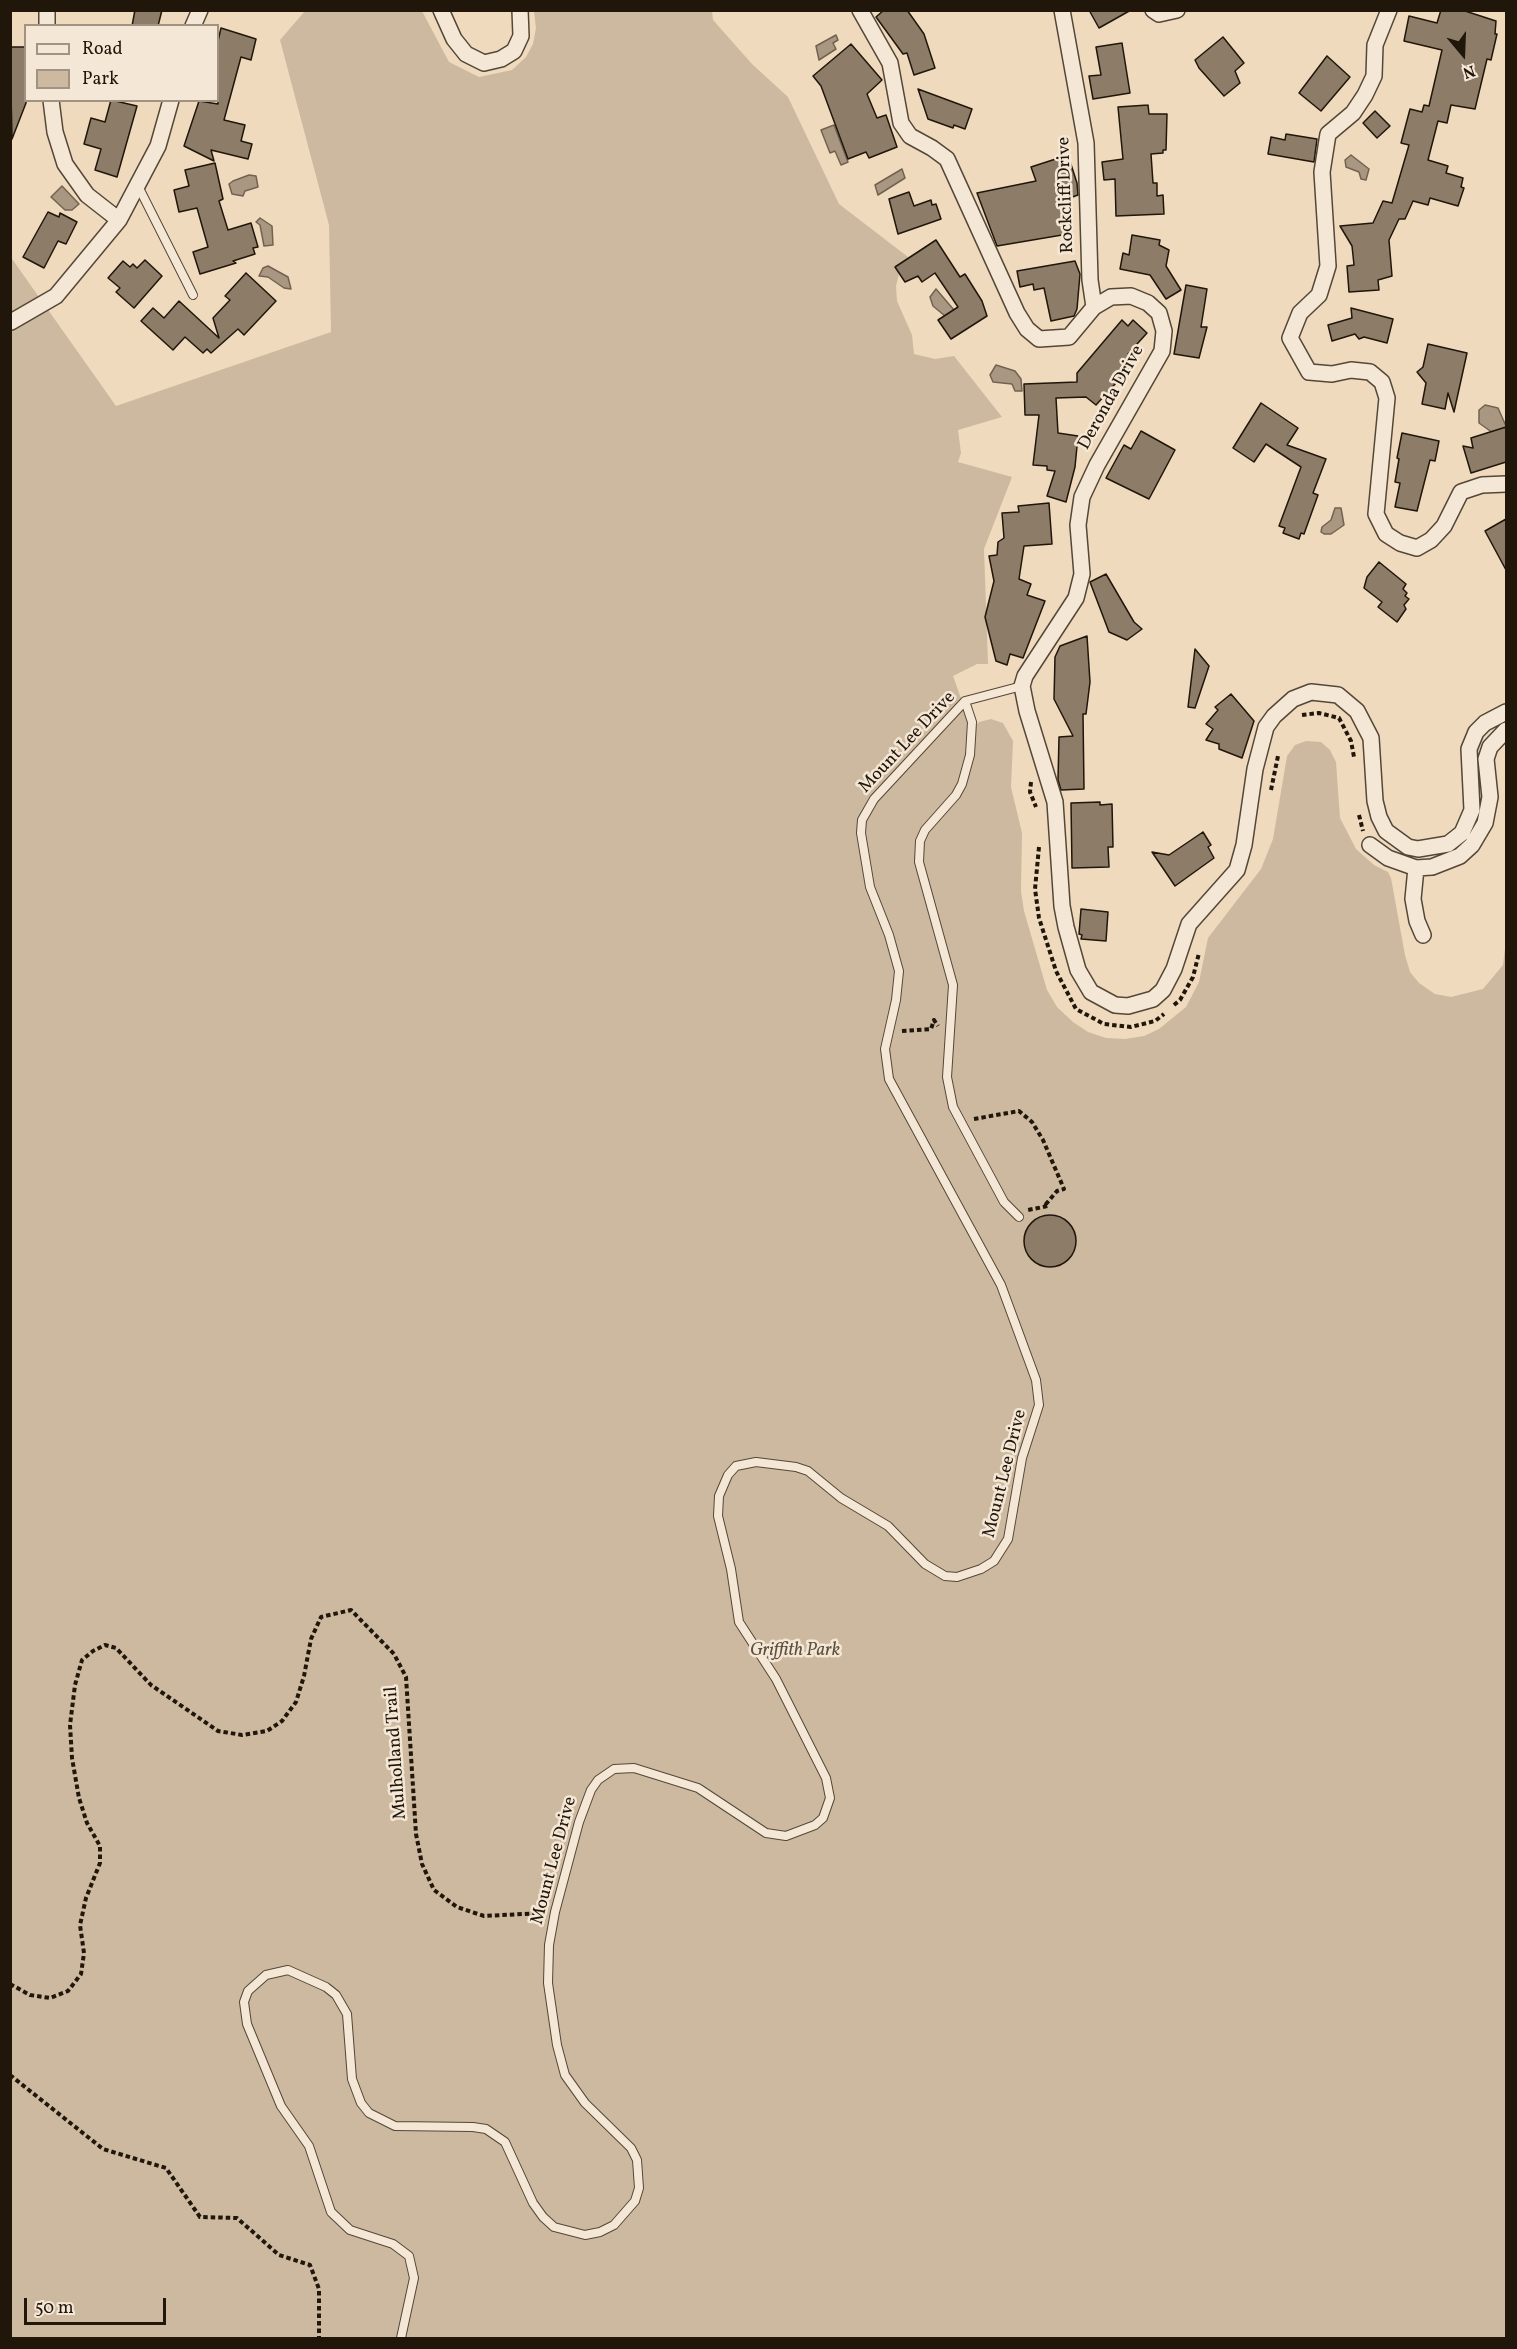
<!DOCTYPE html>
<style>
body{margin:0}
#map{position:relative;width:1517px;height:2349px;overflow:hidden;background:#efdabe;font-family:Vollkorn,serif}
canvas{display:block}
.frame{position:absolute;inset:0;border:12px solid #20160a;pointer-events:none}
.legend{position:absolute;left:24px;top:24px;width:195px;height:78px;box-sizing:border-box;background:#f5e7d5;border:2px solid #a09384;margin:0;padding:8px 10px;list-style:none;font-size:18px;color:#20160a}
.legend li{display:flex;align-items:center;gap:12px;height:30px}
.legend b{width:30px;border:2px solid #a09384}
.north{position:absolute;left:1433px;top:24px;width:60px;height:60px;-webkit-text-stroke:4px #f5e7d5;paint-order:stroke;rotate:161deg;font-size:16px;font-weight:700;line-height:24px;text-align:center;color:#20160a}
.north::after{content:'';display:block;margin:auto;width:21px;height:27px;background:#20160a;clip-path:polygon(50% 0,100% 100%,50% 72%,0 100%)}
.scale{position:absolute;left:24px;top:2298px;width:142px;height:27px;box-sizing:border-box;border:3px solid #20160a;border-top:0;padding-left:8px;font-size:18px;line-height:21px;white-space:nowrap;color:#20160a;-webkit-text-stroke:4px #f5e7d5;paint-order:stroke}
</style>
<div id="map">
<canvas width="1517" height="2349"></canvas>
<div class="frame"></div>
<ul class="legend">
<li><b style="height:8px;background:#f5e7d5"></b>Road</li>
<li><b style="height:16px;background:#ccb99f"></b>Park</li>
</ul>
<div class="north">N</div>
<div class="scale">50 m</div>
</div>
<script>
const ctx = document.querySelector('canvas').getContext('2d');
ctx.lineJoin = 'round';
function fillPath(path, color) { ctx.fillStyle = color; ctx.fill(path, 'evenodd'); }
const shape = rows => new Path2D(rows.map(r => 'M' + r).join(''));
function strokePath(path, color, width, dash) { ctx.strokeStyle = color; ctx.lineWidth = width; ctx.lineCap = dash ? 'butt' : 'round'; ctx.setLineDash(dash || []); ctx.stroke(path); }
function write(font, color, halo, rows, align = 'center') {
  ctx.font = font + ' Vollkorn,serif'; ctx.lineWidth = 5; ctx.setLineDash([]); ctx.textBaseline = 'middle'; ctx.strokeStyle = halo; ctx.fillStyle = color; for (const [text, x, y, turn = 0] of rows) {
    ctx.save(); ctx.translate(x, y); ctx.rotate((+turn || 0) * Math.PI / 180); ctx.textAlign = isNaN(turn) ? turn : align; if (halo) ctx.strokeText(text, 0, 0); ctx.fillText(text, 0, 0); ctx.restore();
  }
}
fillPath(shape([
 [305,11,422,11,449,62,479,77,512,70,526,57,533,44,536,28,534,11,712,11,713,20,752,64,788,97,839,204,908,257,900,270,896,286,897,301,912,335,914,354,935,359,954,356,1002,417,958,430,961,453,958,462,1012,477,984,549,988,664,977,664,953,676,972,729,979,722,991,719,1003,723,1013,741,1011,787,1022,833,1021,891,1024,911,1047,990,1057,1007,1073,1022,1088,1032,1106,1038,1125,1039,1144,1036,1159,1029,1186,1007,1199,982,1208,938,1261,869,1273,839,1287,756,1295,745,1306,741,1321,742,1330,750,1336,762,1340,818,1356,849,1374,865,1388,872,1391,878,1405,955,1410,972,1419,983,1435,994,1451,997,1483,989,1503,965,1506,940,1506,2338,11,2338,10,256,116,406,331,332,329,225,280,40]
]), '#ccb99f');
const water = shape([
 [836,35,838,40,833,43,836,49,819,60,816,46,836,35],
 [834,125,848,162,841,165,835,151,830,153,821,130,834,125],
 [1351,155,1369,169,1366,180,1361,179,1359,172,1346,167,1345,160,1351,155],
 [902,169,905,178,878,195,875,185,902,169],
 [249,175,256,176,258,187,245,191,243,196,232,194,229,184,233,181,249,175],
 [62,186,79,204,72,210,65,210,51,197,62,186],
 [260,218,272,226,273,245,264,246,260,225,256,222,260,218],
 [268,266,288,277,291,289,284,288,268,277,259,276,263,268,268,266],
 [936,289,954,310,945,316,933,306,930,297,936,289],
 [996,365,1015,371,1021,379,1022,391,1015,391,1012,384,993,382,990,375,996,365],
 [1485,405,1498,408,1506,426,1506,431,1500,438,1479,423,1479,410,1485,405],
 [1335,508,1341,508,1344,525,1331,534,1324,534,1321,532,1322,527,1331,520,1335,508]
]);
fillPath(water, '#a99781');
strokePath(water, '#726351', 1.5);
const building = shape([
 [135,10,162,10,158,26,132,26,135,10],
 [884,10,907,10,924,34,935,68,914,75,907,53,903,54,876,17,884,10],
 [1089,10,1131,10,1099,28,1089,10],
 [1441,10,1462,10,1496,21,1495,34,1497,34,1491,60,1487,59,1475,109,1451,105,1447,123,1438,121,1428,160,1448,166,1446,173,1463,178,1461,187,1464,188,1458,206,1430,198,1428,205,1413,201,1405,219,1399,219,1389,240,1392,276,1378,280,1379,290,1349,292,1347,266,1354,265,1352,246,1340,226,1373,223,1383,201,1392,203,1409,145,1401,143,1410,109,1422,112,1424,105,1429,106,1442,50,1404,41,1409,16,1437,23,1441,10],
 [221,28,256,39,251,60,241,57,224,120,245,125,241,141,252,144,248,159,211,150,214,161,184,146,199,101,218,104,218,41,221,28],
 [1223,37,1244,63,1235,71,1240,83,1224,96,1199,68,1195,60,1223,37],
 [1122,43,1130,93,1093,99,1089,76,1101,75,1096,47,1122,43],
 [851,44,882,80,867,94,877,118,886,115,897,147,869,158,866,152,848,159,821,86,813,76,851,44],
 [10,47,26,47,26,103,12,139,10,47],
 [1327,56,1350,77,1321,111,1299,93,1327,56],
 [918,89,972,109,965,129,954,125,953,128,928,119,918,89],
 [111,100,137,106,117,177,95,170,101,149,84,144,91,118,105,122,111,100],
 [1148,105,1149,114,1167,114,1166,150,1163,150,1163,153,1151,154,1153,183,1157,183,1157,196,1163,195,1164,214,1116,216,1115,179,1104,180,1102,162,1123,159,1118,107,1148,105],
 [1375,111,1390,126,1377,138,1363,123,1375,111],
 [1286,134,1317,139,1314,162,1268,154,1271,137,1285,140,1286,134],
 [1068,155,1077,183,1078,195,1064,200,1072,223,1066,225,1068,234,997,246,977,193,1036,181,1031,167,1068,155],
 [215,163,223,199,219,201,228,230,251,223,258,247,253,248,255,254,233,261,236,263,200,274,193,252,208,247,197,208,179,212,174,190,189,186,185,170,215,163],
 [909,192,914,206,931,200,932,205,936,204,941,219,898,234,889,199,909,192],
 [48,212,59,217,60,213,77,222,66,244,58,241,44,268,23,257,48,212],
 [1132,235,1160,240,1159,245,1169,250,1166,266,1181,290,1166,299,1150,275,1120,269,1123,253,1129,255,1132,235],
 [936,240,960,277,965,274,982,301,987,316,951,339,938,320,958,307,935,273,922,282,918,276,905,282,895,267,936,240],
 [145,260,162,276,134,308,116,292,120,288,108,278,123,261,130,267,133,264,137,268,145,260],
 [1075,261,1080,274,1077,309,1074,316,1051,321,1044,288,1034,290,1033,284,1020,287,1017,271,1075,261],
 [246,273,276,301,244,335,238,329,211,353,207,349,203,353,185,337,173,350,141,321,153,308,164,318,179,301,219,338,213,318,230,300,225,296,246,273],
 [1186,285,1207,289,1201,327,1207,327,1199,358,1174,354,1186,285],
 [1351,308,1393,319,1387,343,1364,337,1359,339,1355,334,1332,341,1328,325,1352,318,1351,308],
 [1122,320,1128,326,1133,320,1147,333,1128,354,1136,361,1096,405,1086,397,1056,398,1058,433,1078,436,1075,467,1066,502,1047,496,1055,471,1047,470,1047,466,1033,465,1039,415,1025,415,1024,384,1077,382,1077,373,1122,320],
 [1428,344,1467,353,1454,412,1448,393,1445,409,1422,404,1426,383,1417,372,1423,367,1428,344],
 [1261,403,1298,428,1287,445,1326,459,1313,493,1318,495,1304,534,1301,533,1299,539,1283,533,1285,528,1279,526,1301,467,1266,444,1254,462,1233,448,1261,403],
 [1506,427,1506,462,1471,473,1463,446,1473,448,1471,438,1506,427],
 [1141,431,1175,450,1149,499,1106,478,1124,445,1131,449,1141,431],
 [1402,433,1439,441,1435,461,1430,460,1417,511,1395,507,1400,483,1395,482,1399,459,1397,458,1402,433],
 [1049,503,1052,544,1024,546,1019,579,1031,584,1027,595,1045,601,1023,658,1010,654,1007,665,996,661,985,617,994,581,989,556,997,555,998,542,1004,538,1002,513,1019,512,1018,506,1049,503],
 [1506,519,1506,570,1485,531,1506,519],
 [1379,562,1406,584,1403,589,1407,593,1405,596,1409,599,1404,605,1406,609,1397,622,1378,607,1382,602,1364,588,1367,577,1379,562],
 [1106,574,1134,622,1142,629,1127,640,1109,632,1090,582,1106,574],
 [1087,636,1090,682,1086,714,1083,714,1084,789,1061,790,1058,780,1059,737,1073,736,1054,699,1055,657,1060,646,1087,636],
 [1195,649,1209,666,1195,708,1188,707,1195,649],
 [1231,694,1254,721,1242,758,1219,749,1219,744,1206,740,1213,729,1206,724,1218,710,1215,707,1231,694],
 [1100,802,1100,805,1112,804,1113,847,1108,847,1109,867,1072,868,1071,803,1100,802],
 [1203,832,1211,845,1208,847,1214,858,1175,886,1152,852,1169,855,1203,832],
 [1081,909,1108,912,1106,941,1081,939,1082,935,1079,934,1081,909],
 '1024 1241a26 26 0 1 1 52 0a26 26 0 1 1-52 0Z'
]);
fillPath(building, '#8c7c68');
strokePath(building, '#20160a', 1.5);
const lane = shape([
 [137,184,193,295],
 [965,701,972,722,970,755,962,784,956,795,925,830,920,841,919,862,953,985,947,1077,953,1107,1004,1202,1019,1217],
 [401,2338,414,2278,409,2256,393,2244,350,2230,331,2212,309,2146,281,2106,247,2024,244,2002,248,1991,266,1975,288,1970,326,1987,336,1995,347,2014,352,2079,361,2103,369,2113,395,2126,473,2127,486,2129,505,2142,533,2203,543,2217,554,2227,585,2235,600,2232,614,2225,635,2201,639,2188,637,2160,631,2148,585,2103,565,2075,557,2045,548,1983,549,1945,555,1912,579,1822,591,1790,598,1780,614,1769,634,1768,698,1788,766,1833,786,1836,815,1825,823,1818,830,1798,826,1778,776,1679,739,1622,731,1569,718,1516,719,1496,728,1475,736,1466,756,1462,796,1467,808,1471,841,1498,888,1526,925,1564,945,1576,957,1577,981,1569,994,1561,1008,1539,1022,1458,1039,1405,1036,1380,1001,1285,889,1079,885,1049,896,1000,899,971,889,935,870,887,861,833,862,820,874,799,965,701,1022,686]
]);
const street = shape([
 [47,10,47,26],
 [441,10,454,39,466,54,484,63,501,59,514,51,521,36,520,10],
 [860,10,890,63,901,123,910,136,932,148,947,159,1017,313,1027,329,1039,339,1069,337,1094,307,1111,297,1131,296,1148,303,1159,313,1164,331,1162,351,1097,465,1082,497,1078,525,1082,574,1076,598,1025,676,1022,686,1027,711,1055,802,1062,906,1066,927,1078,970,1091,992,1115,1005,1128,1006,1153,999,1163,990,1174,969,1189,924,1237,870,1244,845,1255,769,1266,727,1274,716,1293,699,1311,692,1338,695,1357,711,1371,738,1375,801,1379,817,1386,831,1408,847,1418,849,1448,844,1462,833,1472,810,1469,749,1476,732,1485,723,1506,712],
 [1062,10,1086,143,1090,280,1094,307],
 [1153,10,1159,14,1177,10],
 [1389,10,1375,45,1374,76,1365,95,1353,113,1328,134,1322,172,1328,266,1319,295,1300,313,1290,338,1309,372,1332,374,1351,370,1370,372,1382,382,1387,398,1376,514,1386,534,1400,543,1417,548,1431,540,1444,526,1461,492,1482,485,1506,484],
 [193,26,200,10],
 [51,100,55,132,65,164,87,195,119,220],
 [11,322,56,296,119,220,158,146,171,100],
 [1370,845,1388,858,1416,868,1432,867,1460,856,1472,845,1485,823,1490,797,1486,759,1490,747,1506,730],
 [1416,868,1413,899,1417,921,1423,935]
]);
strokePath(lane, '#544737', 10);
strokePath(street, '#544737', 18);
strokePath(shape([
 [1302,715,1319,713,1339,718,1351,741,1354,757],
 [1031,782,1030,792,1036,807],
 [1271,790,1278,756],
 [1359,815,1363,831],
 [1039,847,1035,889,1039,918,1056,971,1076,1009,1104,1024,1131,1027,1155,1021,1164,1014],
 [1174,1005,1180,1000,1193,977,1199,953],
 [902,1031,931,1029,934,1020,938,1026],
 [974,1119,1019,1111,1032,1122,1043,1140,1064,1189,1057,1191,1046,1204,1048,1206,1028,1210],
 [10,1984,30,1995,50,1998,68,1991,81,1974,84,1953,80,1925,86,1898,100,1863,100,1846,87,1823,79,1798,72,1758,70,1725,75,1685,82,1660,93,1651,105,1645,116,1648,151,1685,218,1731,242,1735,267,1731,282,1721,296,1702,304,1676,311,1639,321,1617,351,1610,394,1654,406,1677,416,1834,422,1864,434,1890,457,1907,484,1916,543,1913],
 [10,2075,103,2149,166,2168,200,2217,237,2218,279,2255,310,2265,319,2289,319,2338]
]), '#20160a', 4, [4.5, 3]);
strokePath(lane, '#f5e7d5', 8);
strokePath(street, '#f5e7d5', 15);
write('18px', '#20160a', '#f5e7d5', [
 ["Rockcliff Drive",1067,195,-92],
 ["Deronda Drive",1112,398,-61],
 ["Mount Lee Drive",908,743,-47],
 ["Mount Lee Drive",1006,1474,-76],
 ["Mulholland Trail",397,1753,-94],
 ["Mount Lee Drive",555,1861,-75]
]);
write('italic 18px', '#5c4f3e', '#f5e7d5', [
 ["Griffith Park",795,1652]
]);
</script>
